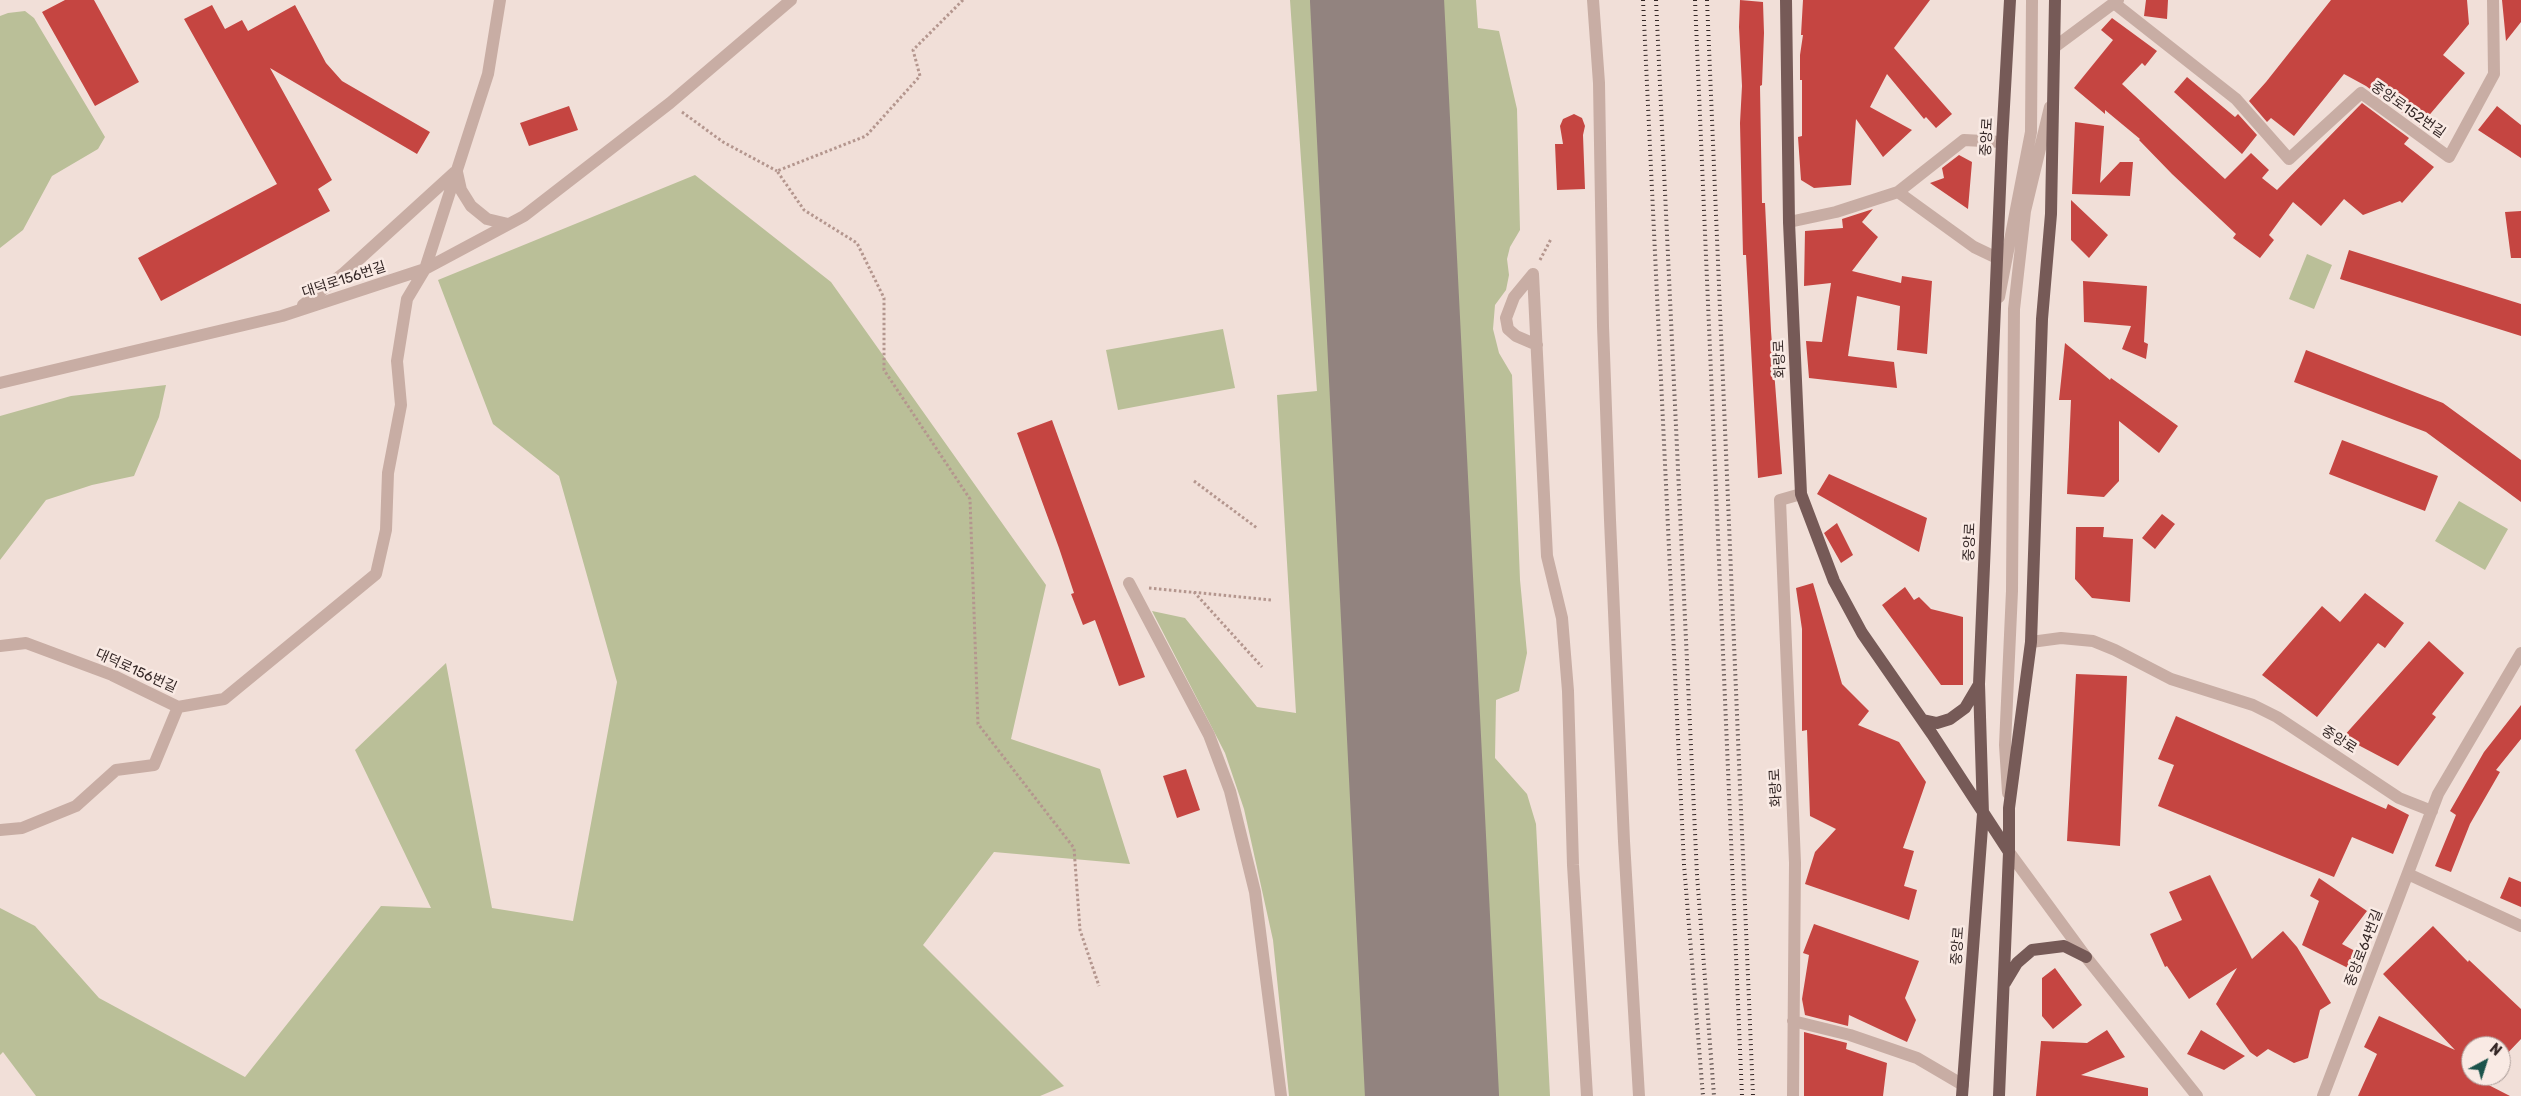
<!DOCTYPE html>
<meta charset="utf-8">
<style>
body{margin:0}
#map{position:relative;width:2521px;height:1096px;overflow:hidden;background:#f1dfd8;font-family:Rubik,sans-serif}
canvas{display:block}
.north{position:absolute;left:2461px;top:1036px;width:50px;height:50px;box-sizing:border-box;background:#f9eae4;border:1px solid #aa9c98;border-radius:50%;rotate:40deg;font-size:14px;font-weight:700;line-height:20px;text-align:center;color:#342726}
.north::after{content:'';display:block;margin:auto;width:18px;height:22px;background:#1c544c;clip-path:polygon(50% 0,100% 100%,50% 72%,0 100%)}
</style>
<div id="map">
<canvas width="2521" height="1096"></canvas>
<div class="north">N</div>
</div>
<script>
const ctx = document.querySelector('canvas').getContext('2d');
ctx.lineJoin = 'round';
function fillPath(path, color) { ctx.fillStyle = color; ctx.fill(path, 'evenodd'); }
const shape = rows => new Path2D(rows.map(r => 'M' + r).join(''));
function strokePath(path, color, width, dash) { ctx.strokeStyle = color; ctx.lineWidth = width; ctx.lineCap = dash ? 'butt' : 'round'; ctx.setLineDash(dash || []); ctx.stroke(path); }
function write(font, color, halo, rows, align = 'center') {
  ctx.font = font + ' Rubik,"Noto Sans KR",sans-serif'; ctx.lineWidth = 5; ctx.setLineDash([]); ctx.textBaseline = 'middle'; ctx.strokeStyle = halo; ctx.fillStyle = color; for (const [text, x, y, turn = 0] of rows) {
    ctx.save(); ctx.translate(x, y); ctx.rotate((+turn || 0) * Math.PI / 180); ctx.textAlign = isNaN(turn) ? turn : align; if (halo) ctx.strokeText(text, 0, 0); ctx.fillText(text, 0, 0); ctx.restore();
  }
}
fillPath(shape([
 [1290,0,1345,0,1397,1096,1289,1096,1273,940,1244,809,1225,753,1152,611,1185,618,1257,707,1296,713,1277,395,1317,391],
 [1401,0,1476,0,1478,28,1499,31,1517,109,1520,230,1510,247,1507,259,1509,275,1506,290,1495,305,1493,329,1499,353,1512,375,1520,580,1527,653,1519,691,1496,700,1495,758,1527,794,1536,824,1550,1096,1455,1096],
 [25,11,34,18,105,137,98,149,52,176,23,230,0,248,0,16,8,13],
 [695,175,831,282,1046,585,1011,739,1100,769,1130,864,994,852,923,945,1064,1086,1040,1096,36,1096,3,1052,0,1055,0,908,35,926,99,998,245,1077,381,906,431,908,355,750,446,663,492,908,573,921,617,682,559,476,493,424,438,280],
 [2307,254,2332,265,2314,309,2289,299],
 [1223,329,1235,388,1118,410,1106,350],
 [166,385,159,417,134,476,92,485,46,500,0,560,0,416,71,396],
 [2459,501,2508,529,2485,570,2435,541]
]), '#babf98');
strokePath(shape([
 [1377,0,1432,1096]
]), '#92837f', 134);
fillPath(shape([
 [65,0,94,0,139,82,95,106,42,12],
 [1740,0,1763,2,1764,33,1762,85,1760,86,1762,203,1765,203,1771,331,1782,474,1758,478,1746,255,1743,255,1740,123,1742,86,1739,27],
 [1803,0,1930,0,1894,48,1952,114,1936,128,1926,117,1924,119,1887,74,1870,107,1912,130,1883,157,1856,119,1851,185,1814,188,1801,180,1798,137,1802,136,1802,80,1800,80,1800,55,1803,35,1801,35],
 [2146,0,2168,0,2167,19,2144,16],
 [2331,0,2467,0,2469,24,2443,55,2465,73,2420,126,2366,86,2344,74,2294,136,2271,118,2267,122,2249,101,2266,82],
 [2502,0,2521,0,2521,22,2506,41],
 [212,5,225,29,242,20,248,31,295,5,326,63,342,81,430,132,417,154,270,68,332,180,318,189,330,211,161,301,138,258,277,184,184,19],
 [2112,18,2157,51,2145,66,2142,63,2122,84,2225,179,2251,153,2269,170,2262,178,2277,190,2362,103,2409,138,2404,144,2434,167,2402,203,2400,201,2363,215,2344,199,2321,226,2293,202,2269,235,2274,240,2260,258,2233,238,2236,234,2172,174,2139,140,2140,139,2105,110,2105,114,2074,88,2113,40,2101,30],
 [2187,77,2235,117,2238,114,2257,135,2242,154,2174,92],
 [569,106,578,130,529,146,520,123],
 [2497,106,2521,125,2521,158,2478,130],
 [1574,114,1582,118,1585,126,1583,135,1585,189,1557,190,1555,144,1563,144,1560,126,1563,119],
 [2075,122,2104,126,2100,183,2120,162,2133,162,2130,196,2072,194],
 [1959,155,1972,162,1968,209,1930,183,1944,178,1942,168],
 [2071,200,2108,235,2089,258,2071,240],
 [1873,209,1862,222,1878,237,1852,271,1901,283,1902,276,1932,281,1927,354,1897,350,1900,306,1857,296,1848,356,1894,362,1897,388,1809,378,1806,341,1822,342,1831,283,1804,286,1805,231,1843,228,1842,219],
 [2521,211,2521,258,2511,258,2505,212],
 [2349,250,2521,304,2521,336,2340,279],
 [2083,281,2147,286,2144,342,2148,344,2146,359,2122,349,2131,326,2084,322],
 [2065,343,2110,380,2111,378,2178,426,2159,453,2119,421,2119,481,2104,497,2067,494,2071,400,2059,400],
 [2306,350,2443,403,2521,460,2521,502,2426,432,2294,382],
 [1052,420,1145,677,1119,686,1095,620,1083,625,1071,594,1074,593,1059,548,1017,433],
 [2342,440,2438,476,2425,511,2329,474],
 [1829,474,1927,518,1919,552,1817,494],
 [2162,514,2175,524,2155,549,2142,538],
 [1837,523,1853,555,1841,563,1824,533],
 [2076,527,2104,527,2103,537,2133,539,2130,602,2092,598,2075,579],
 [1813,583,1842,684,1869,711,1858,725,1899,742,1926,782,1903,848,1914,851,1904,886,1917,890,1909,920,1805,884,1815,852,1836,829,1810,816,1807,730,1802,731,1802,629,1796,588],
 [1905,587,1914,600,1919,597,1931,609,1963,617,1963,685,1941,685,1882,605],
 [2365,593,2404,623,2385,648,2378,643,2317,717,2262,675,2322,606,2340,622],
 [2429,641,2464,673,2432,714,2436,717,2398,766,2343,737],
 [2076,674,2127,676,2120,846,2067,841],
 [2521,705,2521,739,2496,770,2500,772,2470,824,2451,872,2435,866,2456,815,2450,811,2484,752],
 [2176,716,2386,809,2388,804,2409,815,2393,854,2352,837,2334,877,2158,806,2174,765,2158,759],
 [1186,769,1200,810,1177,818,1163,776],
 [2210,875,2252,959,2283,931,2297,947,2331,1003,2320,1010,2308,1058,2294,1063,2268,1049,2257,1057,2250,1052,2216,1004,2237,968,2189,999,2167,966,2165,967,2150,934,2182,920,2169,892],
 [2509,877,2521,882,2521,907,2500,898],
 [2319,878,2367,911,2342,944,2355,951,2348,968,2302,945,2319,901,2310,896],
 [1814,924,1919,961,1905,998,1916,1020,1907,1042,1849,1015,1848,1026,1805,1015,1802,999,1809,955,1803,953],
 [2433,926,2468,962,2469,960,2521,1009,2521,1039,2501,1060,2501,1046,2471,1046,2471,1076,2510,1096,2358,1096,2377,1054,2364,1047,2379,1016,2455,1050,2383,974],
 [2055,968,2082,1005,2053,1029,2042,1016,2042,978],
 [2107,1030,2125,1057,2081,1075,2148,1088,2148,1096,2036,1096,2041,1041,2087,1043],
 [2201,1030,2245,1056,2224,1070,2187,1054],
 [1804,1032,1847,1043,1846,1049,1887,1063,1883,1096,1804,1096]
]), '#c54541');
strokePath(shape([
 [963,0,913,50,920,76,866,136,777,171,804,210,857,243,884,298,884,370,970,499,978,724,1074,848,1080,930,1099,986],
 [682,112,723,142,777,171],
 [1540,260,1551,239],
 [1194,481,1257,528],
 [1149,588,1272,600],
 [1194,592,1262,667]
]), '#b4968e', 3, [2.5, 2.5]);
strokePath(shape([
 [1593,0,1599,83,1603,326,1610,520,1624,841,1639,1096],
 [2114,3,2236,99,2289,159,2361,93,2449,157,2494,74,2493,0],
 [2056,46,2118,0],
 [457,172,461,190,471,206,487,219,508,224],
 [1898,192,1974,247,1997,258],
 [1789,222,1836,212,1898,192,1964,140,2002,142],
 [1533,274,1547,556,1562,618,1568,691,1573,865,1587,1096],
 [1533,274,1514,297,1506,318,1508,329,1516,336,1537,345],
 [1999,297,2031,132,2032,0],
 [303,305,344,273,455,172],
 [0,383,282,316,425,269,524,216,670,103,791,0],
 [1129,583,1209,735,1230,791,1255,892,1281,1096],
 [2031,642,2061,638,2093,641,2115,650,2171,679,2253,705,2277,717,2399,798,2432,811],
 [0,646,26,643,112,675,178,707],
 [178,707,224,699,376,574,386,530,388,473,401,405,397,361,407,299,425,269,488,74,500,0],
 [2008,793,2005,745,2012,591,2014,309,2025,211,2050,107],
 [0,830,22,828,76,806,116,770,154,765,178,707],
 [2009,852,2086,957,2197,1096],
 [2408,874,2521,926],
 [1793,1021,1850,1035,1917,1058,1963,1085],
 [1793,1096,1795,863,1780,500,1801,494],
 [2323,1096,2438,794,2521,653]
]), '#c8ada4', 12);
strokePath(shape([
 [1786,0,1789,222,1801,494,1834,581,1862,633,1932,734,2009,852],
 [1923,720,1937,723,1950,719,1965,708,1978,686],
 [2005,983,2017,963,2032,950,2064,946,2086,957],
 [1962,1096,1983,814,1979,684,2002,142,2010,0],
 [1999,1096,2009,852,2009,808,2031,642,2042,319,2051,214,2055,0]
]), '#765a57', 12);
strokePath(shape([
 [1643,0,1684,865,1703,1096],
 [1656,0,1697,875,1714,1096],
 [1695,0,1742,1096],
 [1707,0,1753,1096]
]), '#342726', 4, [1, 4]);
write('14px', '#342726', '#f9eae4', [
 ["중앙로152번길",2408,110,35],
 ["중앙로",1987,137,-87],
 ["대덕로156번길",344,280,-18],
 ["화랑로",1780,359,-92],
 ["중앙로",1970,542,-88],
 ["대덕로156번길",136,671,24],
 ["중앙로",2339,740,32],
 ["화랑로",1776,788,-93],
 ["중앙로",1958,946,-86],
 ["중앙로64번길",2364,948,-69]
]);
</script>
